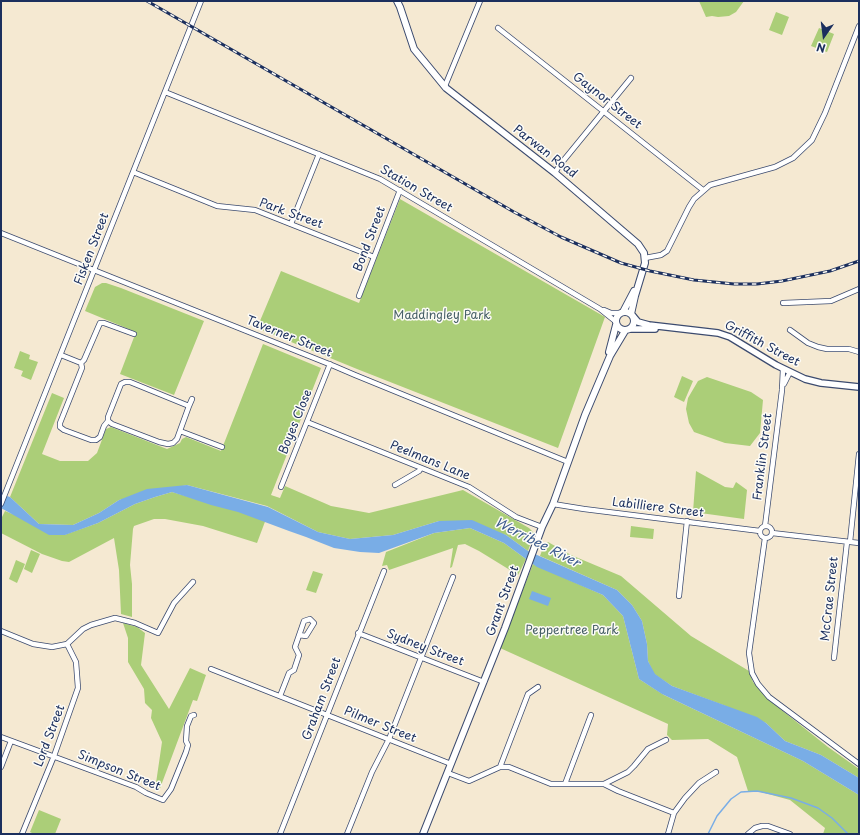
<!DOCTYPE html>
<style>
body{margin:0}
#map{position:relative;width:860px;height:835px;overflow:hidden;background:#f5e9d2;font-family:"Playpen Sans",sans-serif}
canvas{display:block}
.frame{position:absolute;inset:0;border:2px solid #1b2f5e;pointer-events:none}
.north{position:absolute;left:804px;top:16px;width:40px;height:40px;-webkit-text-stroke:3px #fdfcf7;paint-order:stroke;rotate:194deg;font-size:11px;font-weight:700;line-height:16px;text-align:center;color:#1b2f5e}
.north::after{content:'';display:block;margin:auto;width:14px;height:18px;background:#1b2f5e;clip-path:polygon(50% 0,100% 100%,50% 72%,0 100%)}
</style>
<div id="map">
<canvas width="860" height="835"></canvas>
<div class="frame"></div>
<div class="north">N</div>
</div>
<script>
const ctx = document.querySelector('canvas').getContext('2d');
ctx.lineJoin = 'round';
function fillPath(path, color) { ctx.fillStyle = color; ctx.fill(path, 'evenodd'); }
const shape = rows => new Path2D(rows.map(r => 'M' + r).join(''));
function strokePath(path, color, width, dash) { ctx.strokeStyle = color; ctx.lineWidth = width; ctx.lineCap = dash ? 'butt' : 'round'; ctx.setLineDash(dash || []); ctx.stroke(path); }
function write(font, color, halo, rows, align = 'center') {
  ctx.font = font + ' "Playpen Sans",sans-serif'; ctx.lineWidth = 3; ctx.setLineDash([]); ctx.textBaseline = 'middle'; ctx.strokeStyle = halo; ctx.fillStyle = color; for (const [text, x, y, turn = 0] of rows) {
    ctx.save(); ctx.translate(x, y); ctx.rotate((+turn || 0) * Math.PI / 180); ctx.textAlign = isNaN(turn) ? turn : align; if (halo) ctx.strokeText(text, 0, 0); ctx.fillText(text, 0, 0); ctx.restore();
  }
}
fillPath(shape([
 [699,1,744,1,736,12,729,16,718,17,712,16,706,17],
 [776,12,789,17,782,35,769,30],
 [819,28,834,34,827,52,811,46],
 [400,199,605,317,558,448,357,369,257,328,281,271,359,303],
 [102,283,106,283,121,288,204,321,174,395,120,374,136,332,85,311,95,287],
 [263,344,321,368,271,495,280,498,285,486,331,506,369,513,463,490,529,528,534,533,528,551,506,535,439,521,393,535,350,539,318,532,267,506,187,485,119,500,99,513,73,525,39,524,10,497,52,393,64,398,42,454,60,461,88,461,97,453,106,429,111,427,167,449,180,443,182,439,186,437,221,451],
 [20,351,30,355,29,359,38,362,31,380,21,376,23,371,14,368],
 [682,376,693,381,684,402,674,397],
 [707,377,751,392,763,400,760,433,750,446,725,443,694,432,689,423,686,409,688,398,698,381],
 [696,471,725,487,733,488,736,482,747,490,744,519,693,512],
 [172,492,266,519,257,543,203,526,165,519,154,519,134,526,133,529,130,565,132,584,132,617,121,614,119,570,114,538,69,562,62,561,42,554,1,533,1,519,5,511,64,535,98,523,135,504,155,497],
 [631,526,654,529,653,539,630,537],
 [470,528,504,543,526,559,518,575,479,551,465,544,458,545,452,567,450,568,453,548,389,570,387,565,382,566,386,552,434,533],
 [548,542,571,555,621,576,691,636,749,671,753,682,769,700,828,747,859,769,859,778,821,755,785,741,766,723,723,705,672,686,654,674,648,661,647,644,642,621,632,605,617,590,540,556,544,545],
 [31,550,40,554,32,573,24,569],
 [16,560,25,564,17,583,9,579],
 [533,564,603,595,623,616,639,679,664,695,803,761,859,795,859,834,823,834,825,828,790,800,757,791,748,791,737,757,708,739,672,740,667,735,668,724,500,648],
 [313,571,323,574,316,593,306,590],
 [123,623,137,627,145,633,141,665,169,709,190,668,206,675,197,701,193,700,159,791,155,790,162,742,151,718,152,710,145,703,144,689,128,662,128,638],
 [39,810,61,819,55,834,34,834,30,832]
]), '#abce78');
fillPath(shape([
 [187,485,268,507,318,532,350,539,393,535,439,521,472,520,506,535,528,551,617,590,632,605,642,621,647,644,648,661,655,674,672,686,757,717,766,723,785,741,821,755,859,778,859,795,803,761,662,694,639,679,623,616,603,595,537,567,504,543,470,528,434,533,379,553,360,552,334,548,306,537,289,531,238,512,211,505,172,492,155,497,135,504,98,523,65,535,49,535,1,508,1,494,10,497,39,524,73,525,99,513,119,500,147,489],
 [532,591,551,598,548,606,529,599]
]), '#79ade6');
strokePath(shape([
 [708,834,717,816,731,799,741,792,757,791,791,798,818,808,832,818,848,834]
]), '#79ade6', 1.5);
const minor = shape([
 [498,28,703,190],
 [445,86,480,1],
 [165,92,380,179,600,309,615,321],
 [133,172,217,206,255,210,374,257],
 [555,173,559,166,631,78],
 [291,224,319,154],
 [1,233,334,366,355,375,568,462],
 [645,258,661,255,667,251,689,207,694,199,710,185,775,167,793,158,812,140,825,113,859,26],
 [359,296,400,190],
 [783,303,831,301,859,289],
 [604,310,611,313,621,313],
 [790,330,808,343,818,347,827,349,849,349,859,352],
 [61,355,81,363,82,368,60,423,60,427,64,430,91,440,96,440,100,437,104,426,108,421,108,417,121,384,125,382,130,382,189,406,177,439,173,443,168,444,159,442,112,424,108,421],
 [81,363,84,360,100,323,104,323,134,334],
 [784,384,790,372],
 [189,406,192,399],
 [307,422,469,487,516,517,542,527],
 [180,431,222,447],
 [395,485,419,471,421,468],
 [281,487,330,364],
 [1,504,201,1],
 [553,504,584,509,760,531],
 [765,526,782,390,783,369],
 '760 532a6 6 0 1 1 12 0a6 6 0 1 1-12 0Z',
 [772,533,859,543],
 [765,538,749,653,752,673,758,684,769,697,859,764],
 [850,542,859,454],
 [679,596,687,521],
 [1,631,33,644,52,647,67,644,83,629,91,625,115,618,135,623,158,633,174,603,193,582],
 [358,633,484,682],
 [834,658,847,542],
 [211,669,451,764],
 [280,696,289,673,294,670,299,655,295,647,304,621,310,619,314,623,306,636,299,635],
 [1,737,136,787,146,793,163,800,171,789,186,752,188,745,186,741,187,726,191,716,194,715],
 [1,767,11,741],
 [500,767,528,694,538,687],
 [448,773,469,781,500,767,509,767,551,784,604,784,618,791,674,813,668,834],
 [565,784,591,715],
 [604,784,628,772,634,766,648,749,666,740],
 [674,813,685,798,699,783,716,772],
 [22,834,54,756,78,688,76,662,67,644],
 [280,834,384,571],
 [347,834,372,772,389,739,453,577],
 [748,834,755,828,762,826,768,826,790,834]
]);
const tertiary = shape([
 [633,316,638,322,649,325,718,333,730,337,776,365,805,379,821,383,859,387],
 [631,329,655,329]
]);
const secondary = shape([
 [397,1,400,7,414,49,446,88,555,173,638,244,644,253,645,263,635,296,631,314],
 '616 321a9 9 0 1 1 18 0a9 9 0 1 1-18 0Z',
 [623,312,634,291],
 [609,352,616,325],
 [423,834,505,628,542,527,553,504,585,415,610,356,625,331]
]);
strokePath(minor, '#3c4b6f', 6);
strokePath(tertiary, '#3c4b6f', 8);
strokePath(secondary, '#3c4b6f', 8);
strokePath(minor, '#fff', 4.5);
strokePath(tertiary, '#fff', 5.5);
strokePath(secondary, '#fff', 6);
const rail = shape([
 [147,1,514,212,561,237,621,263,650,271,694,280,734,284,757,284,782,281,830,271,859,261]
]);
strokePath(rail, '#1b2f5e', 3);
strokePath(rail, '#fdfcf7', 1.5, [4.5]);
write('12px', '#1b2f5e', '#fdfcf7', [
 ["Gaynor Street",607,101,38],
 ["Parwan Road",545,152,38],
 ["Station Street",416,189,30],
 ["Park Street",291,214,20],
 ["Bond Street",370,239,-69],
 ["Fisken Street",92,249,-69],
 ["Taverner Street",289,337,22],
 ["Griffith Street",762,344,28],
 ["Boyes Close",296,422,-68],
 ["Franklin Street",763,457,-83],
 ["Peelmans Lane",430,461,22],
 ["Labilliere Street",658,508,7],
 ["McCrae Street",830,599,-84],
 ["Grant Street",503,601,-70],
 ["Sydney Street",425,648,21],
 ["Graham Street",322,699,-69],
 ["Pilmer Street",380,725,22],
 ["Lord Street",50,736,-69],
 ["Simpson Street",119,771,22]
]);
write('12px', '#465f66', '#fdfcf7', [
 ["Maddingley Park",442,316],
 ["Peppertree Park",572,631]
]);
write('italic 13px', '#3c5b8e', '#fdfcf7', [
 ["Werribee River",537,543,27]
]);
</script>
